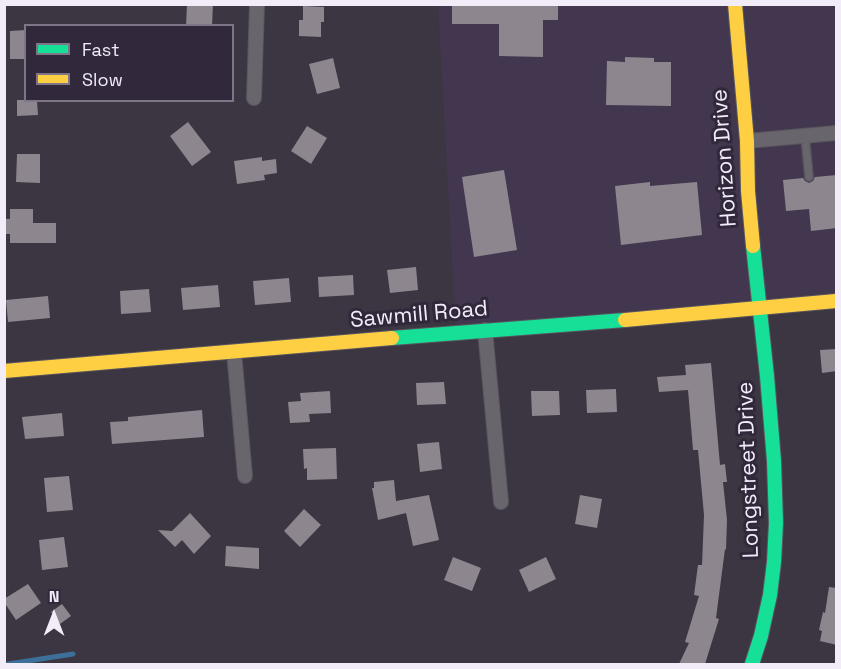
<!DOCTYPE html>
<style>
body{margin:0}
#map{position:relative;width:841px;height:669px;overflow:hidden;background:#3b3641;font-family:"Space Grotesk",sans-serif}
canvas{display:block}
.frame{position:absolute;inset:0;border:6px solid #f2ecf9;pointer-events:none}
.legend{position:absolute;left:24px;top:24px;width:210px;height:78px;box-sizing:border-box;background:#31283b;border:2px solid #7e7687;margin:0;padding:8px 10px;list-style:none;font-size:18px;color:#f2ecf9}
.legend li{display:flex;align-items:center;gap:12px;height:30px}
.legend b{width:30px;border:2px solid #7e7687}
.north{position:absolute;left:24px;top:585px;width:60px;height:60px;-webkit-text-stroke:4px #31283b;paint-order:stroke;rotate:0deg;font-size:16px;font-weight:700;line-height:24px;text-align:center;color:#f2ecf9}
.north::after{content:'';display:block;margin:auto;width:21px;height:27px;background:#f2ecf9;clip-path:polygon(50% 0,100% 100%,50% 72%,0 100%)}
</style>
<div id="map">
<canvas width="841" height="669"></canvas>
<div class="frame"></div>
<ul class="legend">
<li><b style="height:8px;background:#16e098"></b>Fast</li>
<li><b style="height:8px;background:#ffcf43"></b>Slow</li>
</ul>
<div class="north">N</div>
</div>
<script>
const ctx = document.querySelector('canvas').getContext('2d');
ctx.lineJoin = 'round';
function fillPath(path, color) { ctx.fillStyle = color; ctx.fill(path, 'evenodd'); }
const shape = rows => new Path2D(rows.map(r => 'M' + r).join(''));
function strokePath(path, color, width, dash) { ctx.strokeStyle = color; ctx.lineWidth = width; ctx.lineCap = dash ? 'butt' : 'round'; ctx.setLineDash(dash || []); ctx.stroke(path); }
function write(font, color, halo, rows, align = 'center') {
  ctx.font = font + ' "Space Grotesk",sans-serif'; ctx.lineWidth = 6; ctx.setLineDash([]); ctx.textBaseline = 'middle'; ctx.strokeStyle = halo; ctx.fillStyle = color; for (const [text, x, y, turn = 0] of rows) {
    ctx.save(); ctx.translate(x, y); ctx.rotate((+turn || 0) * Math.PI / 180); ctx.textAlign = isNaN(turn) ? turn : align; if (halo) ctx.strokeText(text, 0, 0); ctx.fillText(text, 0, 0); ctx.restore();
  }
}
fillPath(shape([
 [438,5,836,5,836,301,456,333]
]), '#42374e');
strokePath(shape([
 [8,664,73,654]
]), '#3c709a', 5);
fillPath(shape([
 [187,4,213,4,212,26,186,26],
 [452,4,558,4,558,20,543,20,543,57,499,56,499,24,452,24],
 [303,6,324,7,324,22,321,22,321,37,299,36,299,20,303,20],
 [26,30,26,59,10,59,10,31],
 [625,57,654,58,654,62,671,62,671,106,606,105,607,61,625,62],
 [333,58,340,88,317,94,309,64],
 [17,100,37,100,38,115,17,116],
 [188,122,211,152,192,166,170,136],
 [307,126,327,138,311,164,291,151],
 [17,154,40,154,40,183,16,182],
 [262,157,262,161,276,159,277,173,264,175,265,180,237,184,234,161],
 [504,170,517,250,474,257,462,177],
 [837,175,837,228,811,231,809,209,786,211,783,180,803,178,805,181,809,183,813,181,815,177],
 [650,182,650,186,697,182,702,235,621,245,615,186],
 [10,209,33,209,33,223,56,223,56,243,10,243,10,234,6,234,6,219,10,219],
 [416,267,418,290,390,293,387,270],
 [353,275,354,295,319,297,318,277],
 [289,278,291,302,255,305,253,281],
 [218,285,220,307,183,310,181,288],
 [149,289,151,312,121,314,120,291],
 [48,296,50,318,8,322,6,300],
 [837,349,837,371,822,373,820,350],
 [711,363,720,465,725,464,727,482,723,482,727,520,726,550,725,549,716,618,719,619,705,664,679,664,689,643,685,642,699,596,694,595,698,565,702,565,704,515,698,450,693,450,688,390,659,392,657,377,686,375,685,365],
 [444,382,446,404,417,405,416,383],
 [616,389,617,412,587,413,586,390],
 [330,391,331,413,309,414,310,422,290,423,288,402,301,401,300,393],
 [531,391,559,391,560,415,532,416],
 [202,410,204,437,112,444,110,422,128,421,128,417],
 [62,413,64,436,25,439,22,417],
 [439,442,442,469,420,472,417,444],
 [336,448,337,479,307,480,307,468,304,469,303,449],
 [69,476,73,510,47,512,44,478],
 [394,480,396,501,429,495,439,540,413,546,406,513,378,520,372,488,374,488,374,482],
 [580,495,602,499,597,528,575,524],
 [304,509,321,525,300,547,284,531],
 [190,513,211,536,194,554,182,540,175,547,158,530,172,531],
 [64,537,68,567,42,570,39,540],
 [226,546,259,548,259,569,225,566],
 [453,557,481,568,472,591,444,580],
 [546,557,556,579,529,592,519,570],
 [28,584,41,603,16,620,4,602,4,599],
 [829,587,837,588,837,645,820,641,822,631,819,630,823,612,825,613],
 [62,604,71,616,60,624,51,612]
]), '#8d868f');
const lane = shape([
 [805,136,809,177]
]);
const street = shape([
 [254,98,257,4],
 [747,141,836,133],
 [485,330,501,502],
 [234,352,245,476]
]);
const fast = shape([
 [392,338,625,320],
 [752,664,761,636,770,595,774,562,776,523,774,461,767,376,753,246]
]);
const slow = shape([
 [735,4,747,141,748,191,753,246],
 [625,320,836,301],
 [4,371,392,338]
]);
strokePath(lane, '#58555e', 10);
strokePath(street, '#58555e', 16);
strokePath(fast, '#58555e', 16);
strokePath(slow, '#58555e', 16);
strokePath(lane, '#68656c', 7);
strokePath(street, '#68656c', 14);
strokePath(fast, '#16e098', 14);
strokePath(slow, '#ffcf43', 14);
write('22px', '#f2ecf9', '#31283b', [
 ["Horizon Drive",725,158,-94],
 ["Sawmill Road",419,315,-5],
 ["Longstreet Drive",749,470,-92]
]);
</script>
